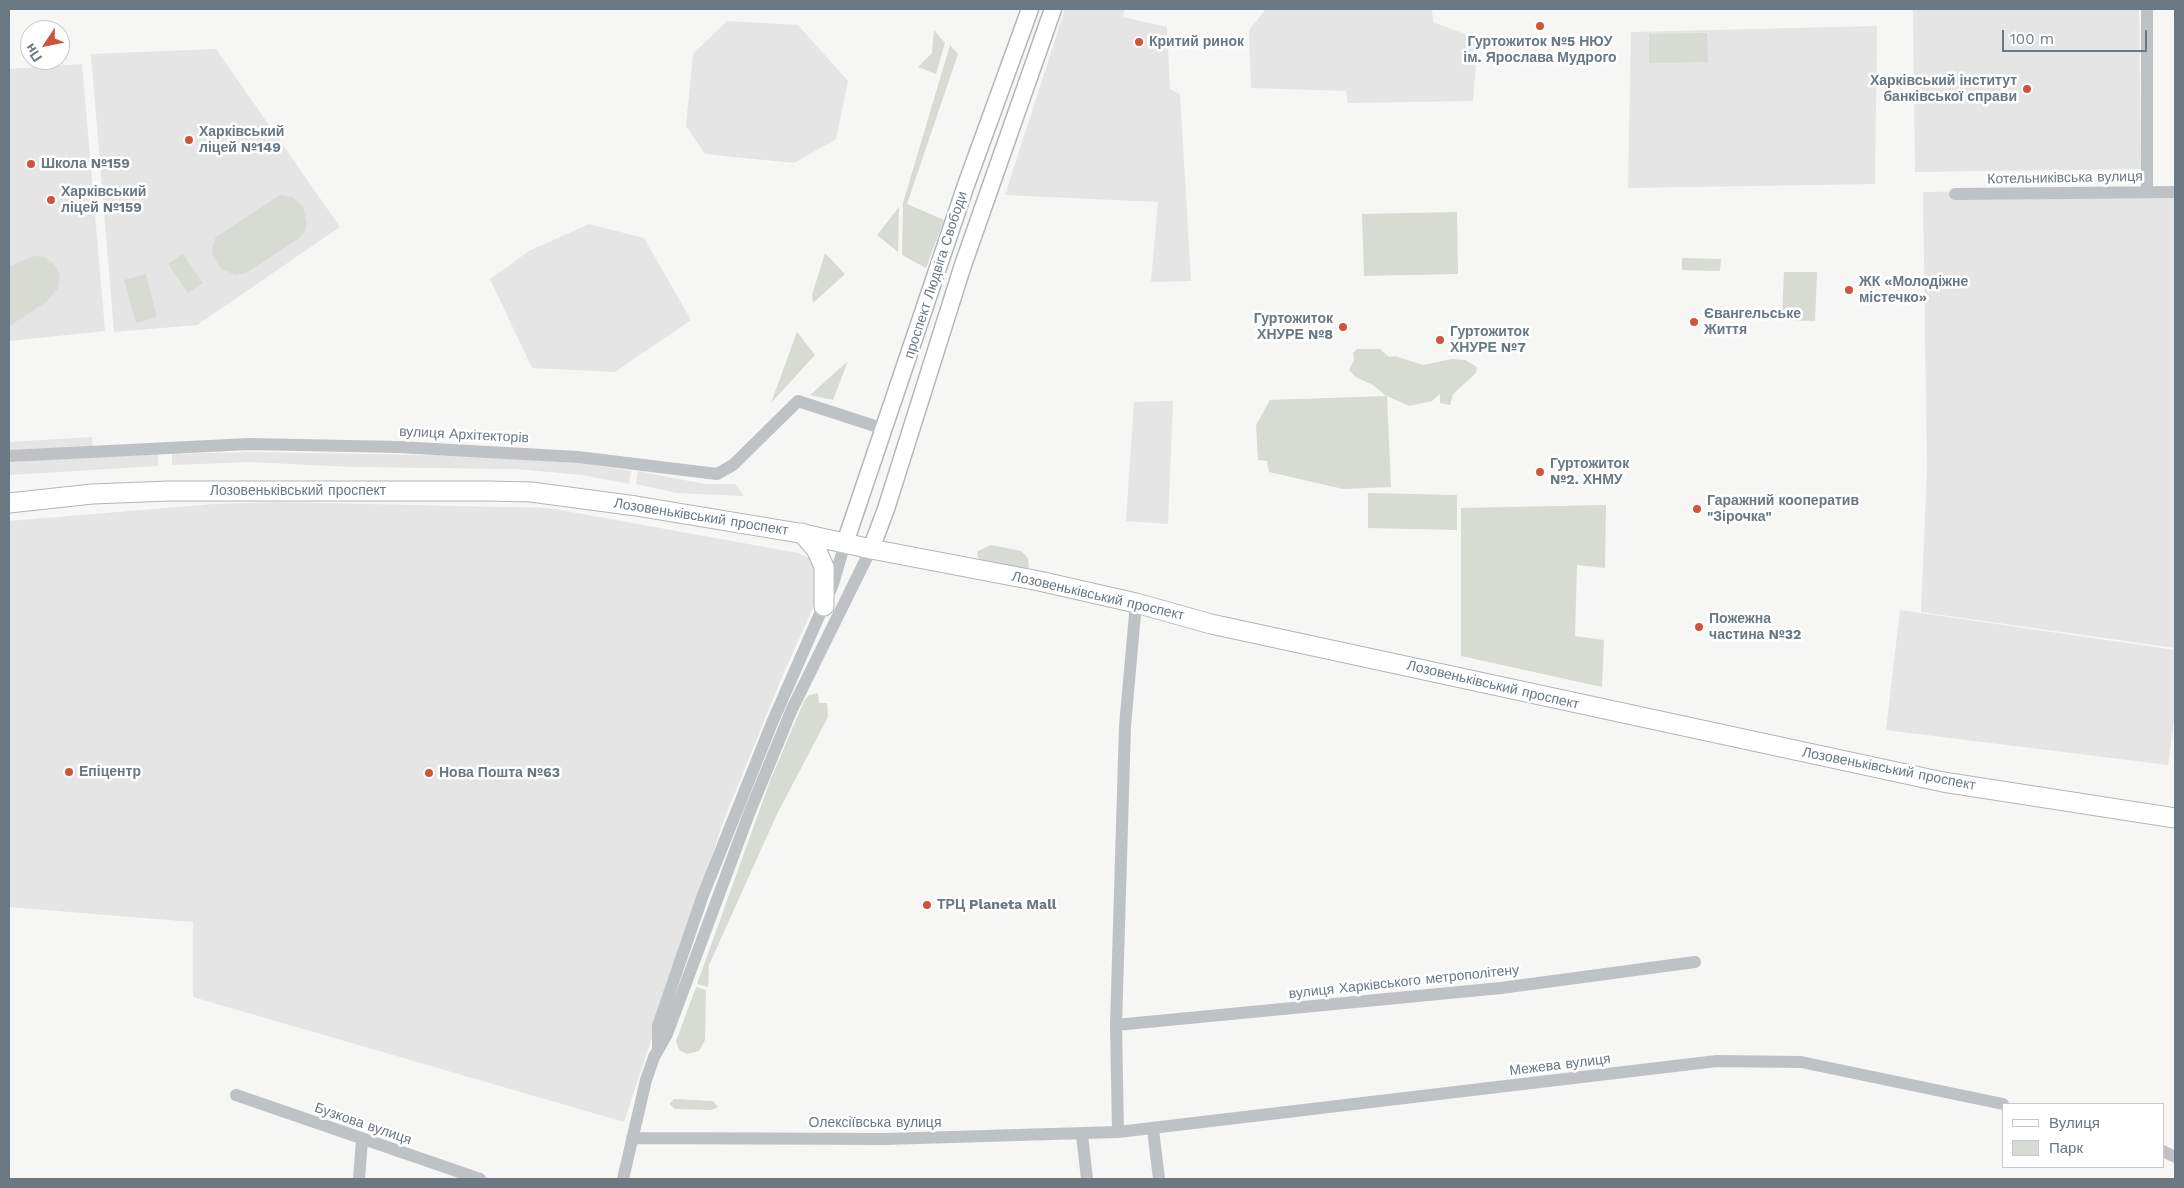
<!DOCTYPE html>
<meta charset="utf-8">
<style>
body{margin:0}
#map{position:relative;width:2184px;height:1188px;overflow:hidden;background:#f6f6f4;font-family:"Work Sans",sans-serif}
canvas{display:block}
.frame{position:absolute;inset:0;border:10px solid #697881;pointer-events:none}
.legend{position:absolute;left:2002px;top:1103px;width:162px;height:65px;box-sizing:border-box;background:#fff;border:1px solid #c3c9cd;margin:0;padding:6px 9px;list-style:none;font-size:15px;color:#697881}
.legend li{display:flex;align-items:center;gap:10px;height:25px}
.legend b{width:25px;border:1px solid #c3c9cd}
.north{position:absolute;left:20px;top:20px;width:50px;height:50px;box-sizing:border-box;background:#fff;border:1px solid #c3c9cd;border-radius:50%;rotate:236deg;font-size:14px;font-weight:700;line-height:20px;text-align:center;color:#697881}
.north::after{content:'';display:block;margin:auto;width:18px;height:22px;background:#cf543b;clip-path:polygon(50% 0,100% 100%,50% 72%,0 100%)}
.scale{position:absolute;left:2002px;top:30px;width:145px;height:22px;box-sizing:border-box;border:2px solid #697881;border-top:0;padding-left:6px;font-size:15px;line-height:18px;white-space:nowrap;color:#697881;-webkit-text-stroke:4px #fff;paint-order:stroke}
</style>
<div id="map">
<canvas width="2184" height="1188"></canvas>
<div class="frame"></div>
<ul class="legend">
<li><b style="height:6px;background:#fff"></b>Вулиця</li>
<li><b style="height:14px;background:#d7dbd3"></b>Парк</li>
</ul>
<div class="north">Пн</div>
<div class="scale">100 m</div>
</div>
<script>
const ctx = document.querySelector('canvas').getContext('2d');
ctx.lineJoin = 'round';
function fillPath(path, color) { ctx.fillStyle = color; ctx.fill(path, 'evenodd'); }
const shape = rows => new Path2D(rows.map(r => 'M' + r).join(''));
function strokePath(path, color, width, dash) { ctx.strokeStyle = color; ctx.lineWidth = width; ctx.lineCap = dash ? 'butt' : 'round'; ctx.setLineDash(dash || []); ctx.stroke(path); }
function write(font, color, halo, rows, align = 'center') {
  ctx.font = font + ' "Work Sans",sans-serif'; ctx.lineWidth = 5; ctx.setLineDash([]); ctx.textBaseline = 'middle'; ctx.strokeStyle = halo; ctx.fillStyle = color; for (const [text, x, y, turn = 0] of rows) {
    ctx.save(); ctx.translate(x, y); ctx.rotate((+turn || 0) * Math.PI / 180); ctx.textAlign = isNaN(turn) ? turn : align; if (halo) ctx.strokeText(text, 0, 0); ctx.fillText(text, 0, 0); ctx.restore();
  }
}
fillPath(shape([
 [1065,9,1125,9,1123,17,1167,27,1170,89,1180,94,1191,281,1151,282,1158,202,1005,195],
 [1266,9,1432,9,1433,22,1478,39,1473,101,1348,103,1346,91,1251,88,1249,30],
 [1913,9,2139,9,2141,169,1915,172],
 [727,21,798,25,848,81,836,139,794,163,705,154,686,126,693,54],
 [1877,26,1875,184,1628,188,1631,32],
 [216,49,340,227,197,325,114,332,91,54],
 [82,64,105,331,9,341,9,69],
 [2175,188,2175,648,1921,612,1927,470,1923,192],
 [589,224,644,238,691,320,615,372,532,368,490,279,529,251],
 [1173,401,1168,524,1126,521,1134,402],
 [92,437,93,448,9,453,9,442],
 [252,452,488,456,587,464,631,471,629,484,582,475,516,469,352,467,251,462,172,465,172,454],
 [158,453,158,466,9,475,9,462],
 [638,471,704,484,735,484,744,496,677,493,636,484],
 [278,502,549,508,798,553,809,558,817,568,819,594,782,677,723,822,624,1122,193,997,193,922,9,907,9,521,214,504],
 [1900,610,2175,650,2175,713,2168,765,1886,730]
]), '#e4e5e4');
fillPath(shape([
 [934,30,945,43,936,74,918,67,932,53],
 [1707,33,1708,62,1649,63,1649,34],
 [950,45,958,54,907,204,944,220,926,268,902,255,903,203],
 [280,195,292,197,303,207,307,224,304,233,298,239,246,273,236,275,221,269,212,255,213,244,216,237],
 [899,207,898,252,877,235],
 [1457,212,1458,274,1364,276,1362,214],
 [825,253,845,274,813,303,812,295],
 [183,254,203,283,188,293,168,264],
 [33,256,44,257,55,265,60,276,58,288,46,302,9,326,9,267],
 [1682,258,1721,259,1720,271,1682,270],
 [1784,272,1817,272,1815,321,1782,320],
 [146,274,157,317,136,323,124,280],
 [797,332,815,355,771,403],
 [1357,349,1380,349,1389,357,1395,356,1423,365,1452,359,1465,360,1477,367,1476,373,1453,394,1450,405,1440,403,1440,394,1432,401,1409,406,1387,396,1391,487,1343,489,1269,472,1267,461,1258,460,1256,425,1270,400,1386,396,1373,385,1356,377,1349,370,1354,360,1353,353],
 [848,361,833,400,810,395],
 [1368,493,1457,495,1457,530,1368,528],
 [1606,505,1605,568,1577,565,1575,636,1604,640,1602,687,1461,656,1461,508],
 [991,545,1021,551,1028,558,1029,570,1023,571,980,559,977,556,978,551],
 [818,693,819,703,827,703,828,717,777,814,709,965,708,987,697,984,770,781,804,701,809,695],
 [696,987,706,990,705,1040,699,1051,687,1054,679,1050,676,1041],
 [674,1099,713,1101,718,1107,712,1110,675,1109,669,1104]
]), '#d7dbd3');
const major = shape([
 [845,543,966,185,1030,9],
 [871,549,886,509,963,265,1053,9]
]);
const highway = shape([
 [9,503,92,494,169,491,488,491,531,492,636,506,799,533,871,549,1039,581,1136,603,1211,624,1943,782,2175,818],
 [802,533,816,549,824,567,824,606]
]);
strokePath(major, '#b2b6b9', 19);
strokePath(highway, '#b2b5b8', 21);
strokePath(shape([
 [2147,192,2147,9],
 [1955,194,2175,192],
 [9,456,249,444,398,447,578,457,717,474,733,465,798,401,884,429],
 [1116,1025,1501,988,1695,962],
 [658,1047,658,1026,703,895,772,723,833,584,845,543],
 [236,1095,480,1179],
 [1153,1130,1159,1179],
 [1118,1132,1116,1025,1125,726,1136,603],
 [1082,1135,1087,1179],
 [632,1138,885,1139,1118,1132,1717,1061,1801,1062,2003,1104],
 [2163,1151,2175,1157],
 [359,1179,362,1140],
 [623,1179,646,1080,654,1057,667,1034,750,811,792,709,871,549]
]), '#bec2c5', 12);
strokePath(major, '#fff', 16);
strokePath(highway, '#fff', 19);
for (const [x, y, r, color] of [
 [1540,26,5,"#cf543b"],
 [1139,42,5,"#cf543b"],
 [2027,89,5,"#cf543b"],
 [189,140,5,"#cf543b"],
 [31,164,5,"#cf543b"],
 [51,200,5,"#cf543b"],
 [1849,290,5,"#cf543b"],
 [1694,322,5,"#cf543b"],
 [1343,327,5,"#cf543b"],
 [1440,340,5,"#cf543b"],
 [1540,472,5,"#cf543b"],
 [1697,509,5,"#cf543b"],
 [1699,627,5,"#cf543b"],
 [69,772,5,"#cf543b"],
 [429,773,5,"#cf543b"],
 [927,905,5,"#cf543b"]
]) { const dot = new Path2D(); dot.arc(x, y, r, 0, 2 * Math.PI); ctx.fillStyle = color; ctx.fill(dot); strokePath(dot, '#fff', 2); }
write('bold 14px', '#697881', '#fff', [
 ["Критий ринок",1149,42],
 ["Гуртожиток №5 НЮУ",1540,42,"center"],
 ["ім. Ярослава Мудрого",1540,58,"center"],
 ["Харківський інститут",2017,81,"right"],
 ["банківської справи",2017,97,"right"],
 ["Харківський",199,132],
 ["ліцей №149",199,148],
 ["Школа №159",41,164],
 ["Харківський",61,192],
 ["ліцей №159",61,208],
 ["ЖК «Молодіжне",1859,282],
 ["містечко»",1859,298],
 ["Євангельське",1704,314],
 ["Життя",1704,330],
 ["Гуртожиток",1333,319,"right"],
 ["ХНУРЕ №8",1333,335,"right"],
 ["Гуртожиток",1450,332],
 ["ХНУРЕ №7",1450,348],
 ["Гуртожиток",1550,464],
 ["№2. ХНМУ",1550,480],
 ["Гаражний кооператив",1707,501],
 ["\"Зірочка\"",1707,517],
 ["Пожежна",1709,619],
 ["частина №32",1709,635],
 ["Епіцентр",79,772],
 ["Нова Пошта №63",439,773],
 ["ТРЦ Planeta Mall",937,905]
], 'left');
write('14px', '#697881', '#fff', [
 ["Котельниківська вулиця",2065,178,-1],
 ["проспект Людвіга Свободи",936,275,-72],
 ["вулиця Архітекторів",464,435,3],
 ["Лозовеньківський проспект",298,491],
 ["Лозовеньківський проспект",701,517,9],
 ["Лозовеньківський проспект",1098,596,13],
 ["Лозовеньківський проспект",1493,685,13],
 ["Лозовеньківський проспект",1889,769,11],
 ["вулиця Харківського метрополітену",1404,982,-6],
 ["Межева вулиця",1560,1065,-7],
 ["Олексіївська вулиця",875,1123],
 ["Бузкова вулиця",363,1124,19]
]);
</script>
